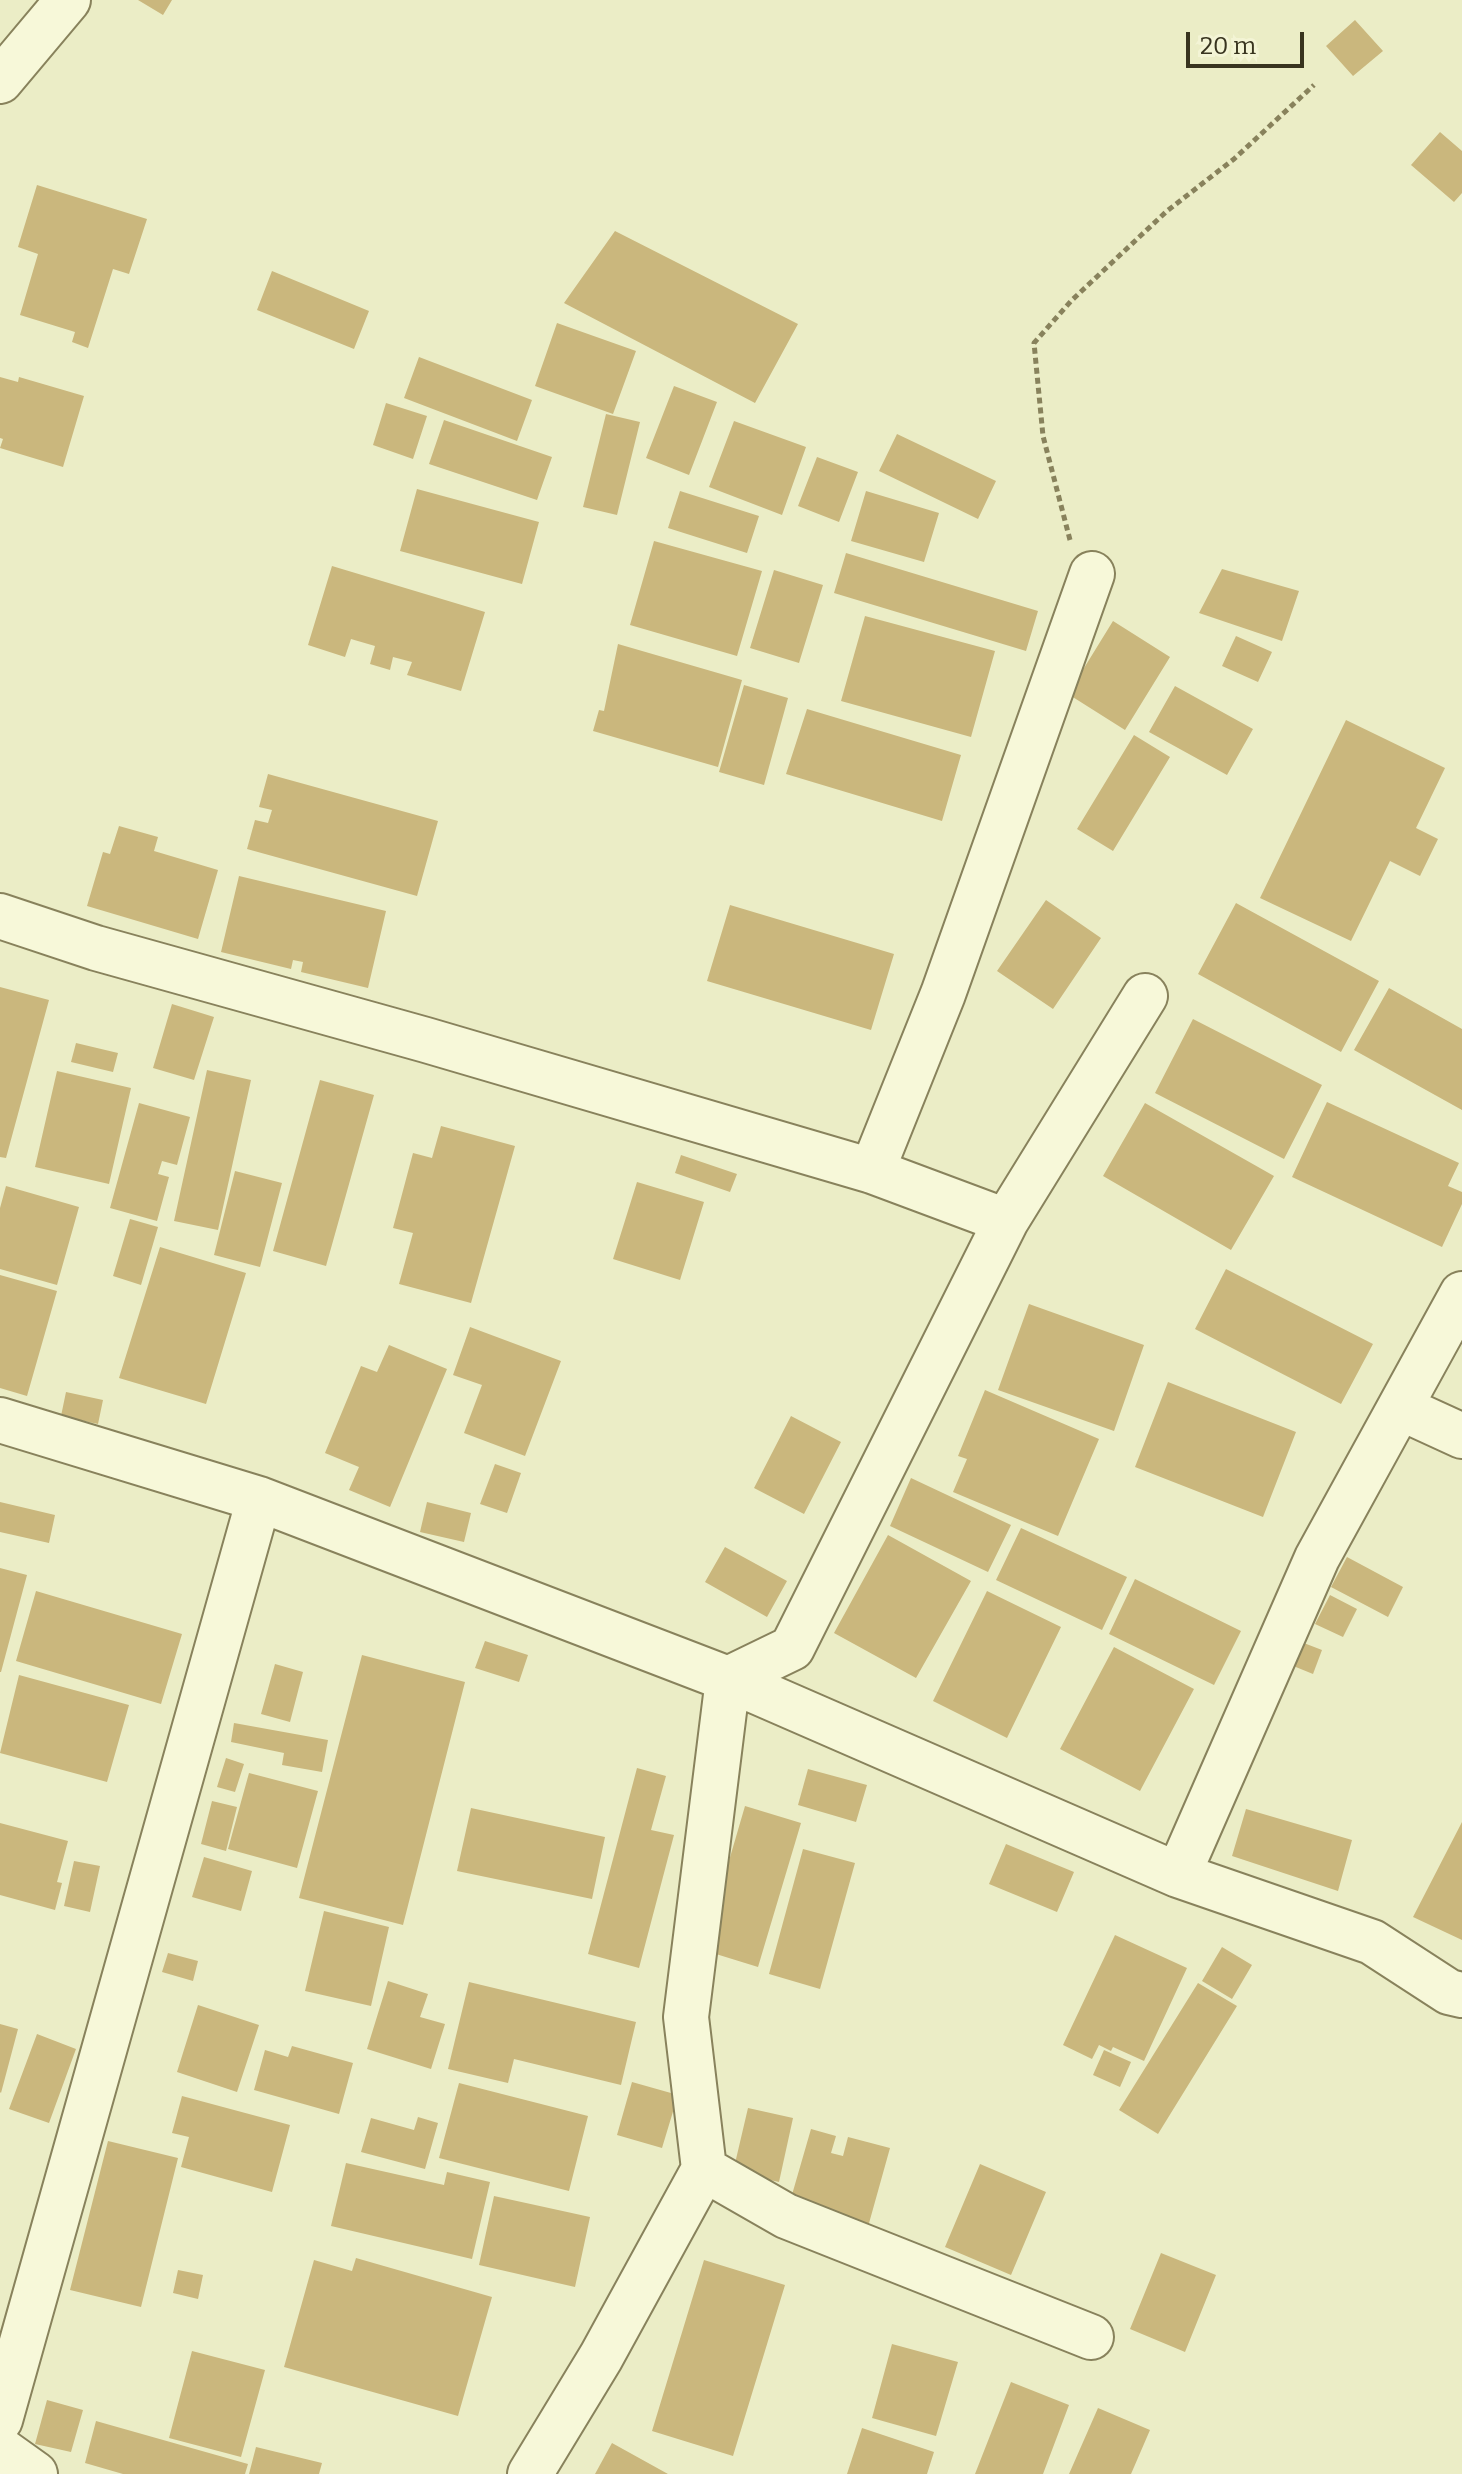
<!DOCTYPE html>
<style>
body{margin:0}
#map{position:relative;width:1462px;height:2474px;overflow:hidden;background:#ebedc6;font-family:Bitter,serif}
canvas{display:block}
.scale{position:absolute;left:1186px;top:32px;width:118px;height:36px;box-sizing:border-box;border:4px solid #38341f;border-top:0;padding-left:10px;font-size:24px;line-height:28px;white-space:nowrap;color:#38341f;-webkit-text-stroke:6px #f3f4d5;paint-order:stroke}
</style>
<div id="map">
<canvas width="1462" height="2474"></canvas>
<div class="scale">20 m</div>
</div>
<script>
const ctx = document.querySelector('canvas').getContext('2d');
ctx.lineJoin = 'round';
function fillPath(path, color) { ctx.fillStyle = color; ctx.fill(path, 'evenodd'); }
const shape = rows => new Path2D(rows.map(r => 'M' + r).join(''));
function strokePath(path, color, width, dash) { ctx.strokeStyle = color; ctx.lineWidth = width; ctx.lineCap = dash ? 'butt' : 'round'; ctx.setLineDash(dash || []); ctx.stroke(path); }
fillPath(shape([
 [138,0,172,0,163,15],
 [1355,20,1383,51,1353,76,1326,46],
 [1440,132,1462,151,1462,193,1454,202,1411,165],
 [37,185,147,219,129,274,113,269,88,348,72,342,75,332,20,315,38,254,18,247],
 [615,231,798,324,755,403,564,303],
 [272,271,369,311,354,349,257,310],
 [557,323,636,351,613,414,535,386],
 [419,357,532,400,517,441,404,398],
 [0,377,18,382,19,377,84,396,63,467,0,448,3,439,0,438],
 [674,386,717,402,689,475,646,458],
 [386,403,427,416,413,459,373,445],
 [606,414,640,422,617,515,583,507],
 [444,420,552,457,537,500,429,464],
 [734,421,806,447,782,515,709,487],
 [897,434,996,481,978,519,879,471],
 [817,457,858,472,839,522,798,506],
 [417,489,539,522,522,584,400,551],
 [680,491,759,516,747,553,668,528],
 [866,491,939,513,924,562,851,541],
 [654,541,762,571,737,656,630,625],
 [846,553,1038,611,1026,651,834,593],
 [332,566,485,612,461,691,407,675,412,662,393,657,390,670,370,664,375,646,351,639,345,657,308,645],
 [1222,569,1299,591,1282,641,1199,613],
 [774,570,823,585,799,663,750,648],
 [865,616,995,651,971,737,841,701],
 [1113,621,1170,657,1125,730,1068,694],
 [1236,636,1272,652,1258,682,1222,666],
 [618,644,742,680,718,767,593,731,599,710,604,711],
 [744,685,788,698,764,785,719,772],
 [1175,686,1253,729,1227,775,1149,732],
 [807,709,961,755,942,821,786,774],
 [1346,720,1445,768,1416,828,1438,839,1420,876,1390,861,1351,941,1260,898],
 [1134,735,1170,757,1113,851,1077,829],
 [268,774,438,821,417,896,247,849,255,820,268,823,272,810,259,807],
 [119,826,158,837,154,851,218,870,198,939,87,906,103,852,110,854],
 [239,876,386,911,368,988,301,972,303,962,293,960,291,969,221,952],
 [1046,900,1101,938,1053,1009,997,971],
 [1236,903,1379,981,1341,1052,1198,974],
 [730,905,894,954,871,1030,707,981],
 [0,987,49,1000,6,1158,0,1157],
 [1389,988,1462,1029,1462,1110,1354,1050],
 [172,1004,214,1017,194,1080,153,1068],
 [1193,1019,1322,1085,1284,1159,1155,1093],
 [76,1043,118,1053,113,1072,71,1062],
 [207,1070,251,1080,218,1230,174,1221],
 [57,1071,131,1088,109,1184,35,1167],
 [320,1080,374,1095,326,1266,273,1251],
 [1327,1102,1459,1163,1448,1186,1462,1192,1462,1204,1442,1247,1292,1177],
 [139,1103,190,1117,177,1165,162,1161,158,1174,169,1177,157,1221,110,1208],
 [1145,1103,1274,1176,1231,1250,1103,1176],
 [441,1126,515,1146,471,1303,399,1284,413,1233,393,1228,413,1153,432,1158],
 [681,1155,737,1174,730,1192,675,1173],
 [235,1171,282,1183,260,1267,214,1255],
 [637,1182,704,1202,680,1280,613,1259],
 [6,1186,79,1207,57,1285,0,1269,0,1208],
 [130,1219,158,1227,141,1285,113,1276],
 [160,1247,246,1273,206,1404,119,1378],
 [1226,1269,1373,1344,1341,1404,1195,1329],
 [0,1275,57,1291,27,1396,0,1388],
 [1029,1304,1144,1345,1114,1431,998,1390],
 [470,1327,561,1361,525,1456,464,1433,482,1385,453,1375],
 [389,1345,447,1369,390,1507,349,1490,359,1467,325,1453,361,1366,377,1372],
 [1168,1382,1296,1432,1263,1517,1135,1467],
 [985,1390,1099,1439,1058,1536,953,1492,967,1459,958,1456],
 [66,1392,103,1400,98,1424,61,1416],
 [791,1416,841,1442,804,1514,754,1488],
 [495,1464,521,1473,507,1513,480,1504],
 [911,1478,1011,1525,988,1572,890,1526],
 [0,1502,55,1515,49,1543,0,1532],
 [427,1502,471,1513,464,1542,420,1532],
 [1021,1528,1127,1577,1102,1630,996,1580],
 [888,1535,971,1581,916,1678,834,1633],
 [725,1547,787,1581,767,1617,705,1582],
 [1347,1557,1403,1587,1388,1617,1331,1587],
 [0,1568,27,1575,1,1672,0,1672],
 [1135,1579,1241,1631,1214,1685,1109,1634],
 [36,1591,182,1634,161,1704,16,1661],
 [987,1591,1061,1627,1007,1738,933,1701],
 [1330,1595,1357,1609,1343,1637,1315,1624],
 [1296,1640,1322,1650,1313,1674,1286,1663],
 [485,1641,528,1655,519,1682,475,1668],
 [1114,1647,1194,1689,1140,1791,1060,1749],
 [362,1655,465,1682,403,1925,299,1898],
 [275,1664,303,1672,290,1722,261,1714],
 [19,1675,129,1705,107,1782,0,1753],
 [234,1723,328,1740,322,1772,282,1765,284,1753,231,1742],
 [226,1758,244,1764,235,1792,217,1787],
 [637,1768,666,1776,651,1830,674,1835,639,1968,588,1954],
 [808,1769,867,1785,856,1822,798,1805],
 [249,1773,318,1791,297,1868,228,1849],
 [212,1801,237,1807,226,1851,201,1844],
 [745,1806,801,1823,758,1967,703,1950],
 [471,1808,605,1837,592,1899,457,1871],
 [1246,1809,1352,1840,1338,1891,1232,1856],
 [1462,1822,1462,1940,1413,1917],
 [0,1823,68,1841,57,1882,62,1883,55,1910,0,1895],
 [1006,1844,1074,1872,1057,1912,989,1884],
 [803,1849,855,1863,820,1989,769,1974],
 [204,1857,252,1871,241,1911,192,1897],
 [74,1861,100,1866,90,1912,64,1906],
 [324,1911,389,1927,371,2006,305,1991],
 [1115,1935,1187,1968,1144,2061,1113,2047,1111,2051,1099,2045,1092,2059,1063,2045],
 [1222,1947,1252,1965,1232,1999,1202,1981],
 [168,1953,198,1961,193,1981,162,1972],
 [388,1981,428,1994,420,2017,445,2024,431,2069,367,2049],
 [469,1982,636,2022,621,2085,514,2059,508,2083,448,2069],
 [1198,1983,1237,2006,1158,2134,1119,2110],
 [198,2005,259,2025,237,2092,177,2072],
 [0,2024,18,2029,1,2093,0,2092],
 [37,2034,76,2049,49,2123,9,2109],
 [292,2046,353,2063,339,2114,254,2090,265,2050,288,2057],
 [1104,2050,1131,2062,1120,2087,1093,2075],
 [632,2082,678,2095,662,2148,617,2135],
 [459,2083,588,2116,569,2191,439,2158],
 [182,2096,290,2125,272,2192,181,2167,189,2137,172,2133],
 [748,2108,793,2118,779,2182,733,2172],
 [418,2117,438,2123,425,2169,361,2152,371,2118,414,2130],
 [811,2129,836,2136,831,2153,843,2156,848,2137,890,2148,866,2234,787,2212],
 [108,2141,178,2158,141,2307,70,2290],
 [346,2163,444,2185,447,2172,490,2182,472,2259,331,2226],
 [980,2164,1046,2192,1011,2275,945,2247],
 [494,2196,590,2217,575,2287,479,2265],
 [1161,2253,1216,2275,1185,2352,1130,2329],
 [356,2258,492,2297,458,2416,284,2367,314,2260,352,2271],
 [704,2260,785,2285,733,2456,652,2431],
 [178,2270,203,2275,198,2299,173,2293],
 [892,2344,958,2362,936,2436,872,2418],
 [192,2351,265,2370,241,2457,169,2438],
 [1011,2382,1069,2405,1043,2474,975,2474],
 [47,2400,83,2410,71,2452,35,2444],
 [1098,2408,1150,2430,1131,2474,1069,2474],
 [96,2421,248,2464,245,2474,123,2474,85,2463],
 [862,2428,934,2452,927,2474,847,2474],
 [612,2443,668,2474,595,2474],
 [256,2447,322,2463,319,2474,249,2474]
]), '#cab77d');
const minor = shape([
 [0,81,68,0],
 [0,916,96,948,426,1040,872,1171,1006,1221],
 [872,1171,943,994,1092,574],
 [1401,1408,1462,1436],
 [0,1420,259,1499,728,1679,1178,1875,1372,1942,1449,1992,1462,1995],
 [1178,1875,1317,1558,1462,1294],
 [704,2169,786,2216,1091,2337],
 [0,2420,259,1499],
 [0,2449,35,2474],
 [530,2474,601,2357,704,2169,686,2017,728,1679,792,1648,1006,1221,1145,996]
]);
strokePath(minor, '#88825c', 48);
strokePath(shape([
 [1070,540,1043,436,1034,343,1072,300,1167,211,1234,159,1314,85]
]), '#88825c', 5, [6, 4]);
strokePath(minor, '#f7f8d9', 44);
</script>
